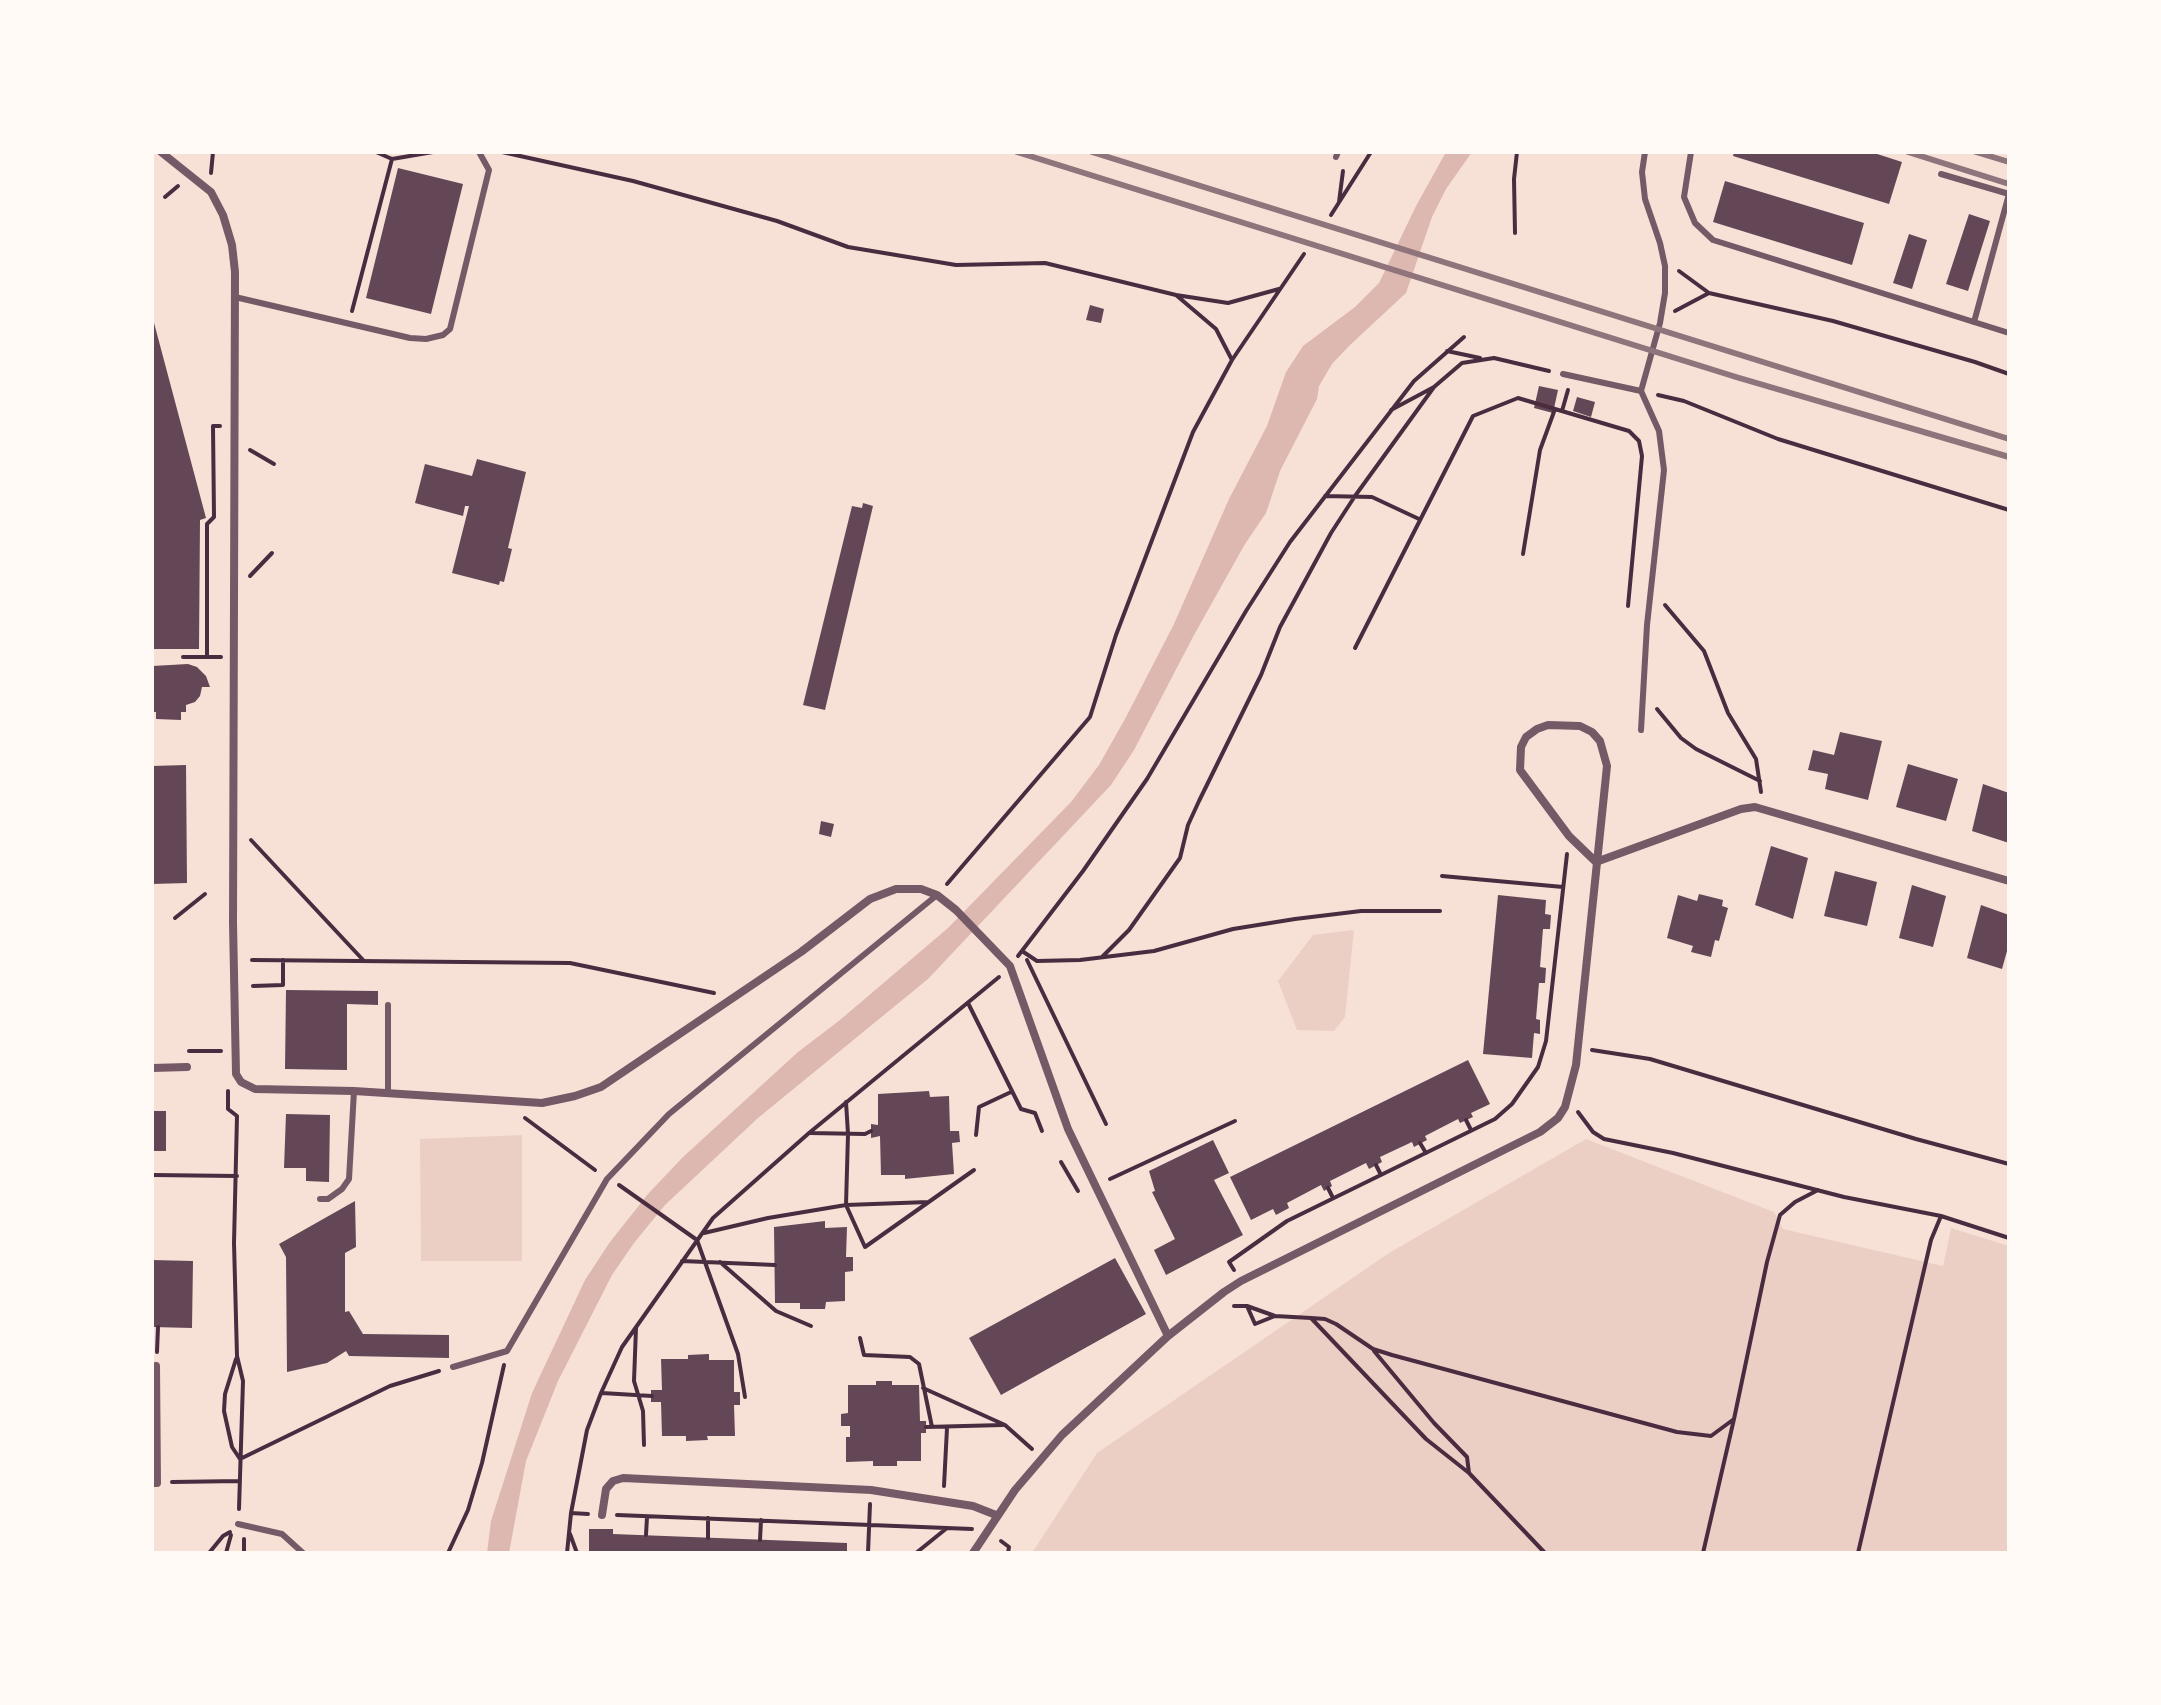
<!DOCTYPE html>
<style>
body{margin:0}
#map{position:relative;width:2161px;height:1705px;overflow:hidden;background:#f7e1d7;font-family:"Playfair Display",serif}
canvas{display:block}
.frame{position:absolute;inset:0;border:154px solid #fffaf5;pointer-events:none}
</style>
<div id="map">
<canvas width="2161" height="1705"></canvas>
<div class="frame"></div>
</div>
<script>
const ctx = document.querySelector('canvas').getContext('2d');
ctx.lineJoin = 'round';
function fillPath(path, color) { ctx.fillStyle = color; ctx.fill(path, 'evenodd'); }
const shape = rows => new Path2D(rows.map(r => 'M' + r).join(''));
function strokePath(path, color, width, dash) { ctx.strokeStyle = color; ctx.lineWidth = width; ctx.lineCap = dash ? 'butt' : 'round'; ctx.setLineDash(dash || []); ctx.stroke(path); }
fillPath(shape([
 [1354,930,1345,1017,1334,1031,1297,1030,1278,981,1313,935],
 [522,1135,522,1261,421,1261,420,1139],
 [1586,1139,1774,1212,1783,1229,1943,1266,1951,1228,2009,1246,2009,1553,1032,1553,1097,1453,1389,1253]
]), '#ebcfc5');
fillPath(shape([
 [1446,152,1472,152,1446,189,1432,217,1406,293,1349,346,1332,364,1319,386,1317,399,1280,471,1266,513,1245,544,1194,635,1134,750,1111,785,928,979,758,1118,665,1205,634,1243,612,1275,558,1381,526,1461,509,1553,487,1553,491,1521,532,1393,585,1280,610,1242,648,1194,683,1157,798,1052,840,1020,948,928,1071,802,1099,765,1125,719,1174,624,1229,499,1267,426,1286,372,1303,346,1355,307,1379,283,1416,206]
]), '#dcb8b0');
fillPath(shape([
 [1734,152,1871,152,1902,162,1889,204,1733,156],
 [398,168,463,184,431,314,366,298],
 [1725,181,1864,223,1852,265,1713,222],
 [1969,214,1990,221,1968,291,1946,284],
 [1909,234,1927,240,1912,289,1893,283],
 [1090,305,1104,309,1101,323,1086,320],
 [153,319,206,518,200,520,199,649,152,649],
 [1539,386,1558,390,1553,413,1534,408],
 [1577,397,1595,402,1591,417,1573,411],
 [477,459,526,472,508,548,512,549,504,582,500,581,499,585,452,573,469,506,465,506,463,516,415,503,425,464,472,476],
 [863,503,873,506,825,710,803,705,852,506,862,508],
 [188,664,197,667,206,676,210,687,202,687,200,696,195,702,186,705,186,712,181,712,181,720,156,719,156,712,152,712,152,666],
 [1840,732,1882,741,1868,800,1825,789,1828,774,1808,770,1813,750,1834,755],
 [1908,764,1958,779,1946,821,1896,807],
 [186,765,187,883,152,884,152,766],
 [1983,784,2009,793,2009,843,1972,831],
 [821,821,834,824,831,837,819,834],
 [1771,846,1808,858,1793,919,1755,905],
 [1835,871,1877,882,1867,926,1824,916],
 [1912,885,1946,896,1933,947,1899,938],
 [1699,894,1723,900,1722,906,1728,908,1719,941,1715,940,1711,957,1691,952,1693,946,1667,938,1678,895,1697,901],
 [1498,895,1546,900,1545,914,1551,915,1550,929,1543,929,1540,967,1546,968,1545,983,1539,983,1536,1019,1540,1020,1540,1034,1534,1033,1532,1058,1483,1054],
 [1981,905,2009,915,2009,944,2002,969,1967,958],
 [286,990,378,991,378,1005,347,1004,347,1070,285,1069],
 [1468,1060,1490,1104,1471,1113,1473,1117,1460,1123,1458,1119,1425,1136,1427,1140,1414,1147,1412,1142,1380,1157,1382,1162,1369,1169,1366,1163,1330,1181,1332,1186,1324,1191,1321,1185,1287,1203,1289,1208,1276,1215,1273,1209,1251,1220,1230,1177],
 [929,1091,930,1097,949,1096,950,1131,959,1131,960,1142,952,1143,954,1174,905,1179,905,1175,881,1175,880,1136,871,1138,871,1124,878,1125,878,1094],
 [152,1111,166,1111,166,1151,152,1151],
 [286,1114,330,1115,329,1182,306,1181,306,1168,284,1168],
 [1213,1140,1229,1173,1214,1180,1243,1235,1166,1275,1154,1250,1175,1239,1152,1192,1155,1191,1149,1171],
 [355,1201,356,1247,345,1253,345,1312,349,1311,363,1334,449,1335,449,1358,349,1356,346,1351,327,1363,287,1372,286,1257,279,1244],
 [825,1221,825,1228,847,1227,846,1257,853,1257,853,1271,845,1272,845,1301,826,1302,825,1309,800,1309,800,1303,775,1303,774,1227],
 [1115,1258,1146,1314,1001,1395,969,1338],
 [152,1260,193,1261,192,1328,152,1327],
 [709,1354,709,1360,734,1360,734,1392,740,1392,740,1405,734,1405,735,1436,707,1436,708,1440,686,1441,686,1436,662,1436,661,1402,651,1402,651,1390,662,1390,661,1359,688,1359,688,1355],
 [876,1381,892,1381,892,1385,919,1385,920,1421,926,1421,926,1433,921,1433,921,1461,897,1461,897,1466,873,1466,873,1461,846,1462,846,1437,850,1437,850,1426,841,1426,841,1414,848,1413,848,1385,876,1385],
 [589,1529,613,1529,613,1534,847,1543,847,1553,589,1553]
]), '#644757');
strokePath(shape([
 [376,152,392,159,433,152],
 [502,152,633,181,777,221,848,247,956,265,1045,263,1176,295],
 [211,173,213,152],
 [165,197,178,186],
 [1339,202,1343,171],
 [1331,215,1371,152],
 [1515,233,1514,179,1517,152],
 [1679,271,1709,293],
 [352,311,392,159],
 [1675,311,1709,293,1833,321,1975,362,2009,374],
 [1447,351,1480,358],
 [1232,360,1216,329,1176,295,1228,303,1279,289],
 [1658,395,1684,401,1778,439,2009,510],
 [1391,410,1434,387,1462,363,1494,358,1549,371],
 [1562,411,1568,390],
 [250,450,274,464],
 [1325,496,1372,497,1419,519],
 [1523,554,1540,450,1555,409],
 [250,576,272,553],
 [1665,605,1704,651,1728,713,1756,759,1761,792],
 [1355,648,1473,416,1518,398,1629,431,1639,441,1642,456,1628,606],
 [183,657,221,657],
 [207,657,207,524,214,517,213,426,220,426],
 [1657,709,1681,738,1696,749,1760,781],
 [251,840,364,961],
 [1442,876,1563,887],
 [947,884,1090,717,1116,635,1193,432,1232,360,1304,254],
 [175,918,205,894],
 [1022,951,1037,961,1080,960,1154,951,1233,929,1295,919,1361,911,1440,911],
 [1018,956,1083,871,1147,779,1246,611,1290,542,1414,381,1464,337],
 [1102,957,1129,930,1180,858,1188,825,1199,801,1261,675,1280,627,1331,533,1355,496,1434,387],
 [252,960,570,963,714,993],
 [1027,960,1106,1124],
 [253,986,283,985,283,960],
 [968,1003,1021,1109,1035,1113,1042,1131],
 [1592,1050,1650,1059,1916,1139,2009,1164],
 [189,1051,221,1051],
 [228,1091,228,1109,237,1116,234,1243,237,1356,243,1381,239,1509],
 [846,1102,848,1134,846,1205,865,1247,974,1170],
 [1578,1112,1593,1132,1604,1139,1673,1153,1844,1197,1941,1216,2009,1238],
 [525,1118,595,1170],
 [1466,1120,1471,1130],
 [810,1133,865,1134,871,1131],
 [976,1135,979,1107,1011,1092],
 [1420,1143,1426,1153],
 [1061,1162,1078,1191],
 [1376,1165,1381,1175],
 [152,1175,237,1176],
 [1110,1179,1235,1121],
 [619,1185,697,1240,738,1354,745,1397],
 [1328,1188,1333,1198],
 [704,1233,768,1218,846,1205,928,1202],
 [682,1261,775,1265],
 [720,1262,776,1311,811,1326],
 [1234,1270,1229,1262,1287,1221,1495,1119,1512,1104,1538,1067,1546,1041,1567,854],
 [1234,1306,1247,1306,1275,1316,1311,1318,1426,1439,1469,1473,1545,1553],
 [1247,1306,1255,1324,1275,1316],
 [1311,1318,1325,1319,1336,1324,1373,1349,1392,1355,1677,1432,1711,1436,1734,1419,1767,1262,1780,1215,1795,1202,1818,1190],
 [636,1328,634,1381,643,1411,644,1445],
 [860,1338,864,1355,910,1357,919,1364,932,1427],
 [1374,1351,1434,1423,1467,1457,1469,1473],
 [157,1352,158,1327],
 [236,1359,225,1394,224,1411,232,1447,240,1459,390,1386,439,1371],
 [923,1388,1005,1425,1032,1449],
 [602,1393,652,1396],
 [926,1427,1003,1425],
 [172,1482,240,1481],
 [944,1486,947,1428],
 [571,1513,588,1514],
 [617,1515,972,1529],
 [570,1534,577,1553],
 [646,1535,647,1517],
 [708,1538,708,1518],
 [244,1539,244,1553],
 [760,1540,761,1520],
 [1001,1541,1009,1547,1008,1553],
 [209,1553,223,1536,230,1532],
 [226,1553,231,1535],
 [448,1553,468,1510,482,1463,504,1365],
 [567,1553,571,1513,587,1430,601,1393,622,1347,713,1218,809,1133,999,977],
 [868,1553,870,1504],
 [916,1553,947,1528],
 [1703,1553,1734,1419],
 [1858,1553,1931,1240,1941,1216]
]), '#4a2c40', 4);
strokePath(shape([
 [1691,152,1684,197,1695,223,1713,240,2009,333],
 [1336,157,1338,152],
 [1941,174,2009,194,1974,322],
 [235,297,410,338,426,339,443,335,450,329,489,170,479,152],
 [1563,374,1641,391],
 [1641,730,1647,625,1664,470,1659,431,1641,391,1660,323,1665,293,1665,266,1660,243,1645,199,1642,172,1645,152],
 [388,1093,388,1005],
 [320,1199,328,1199,342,1189,349,1179,354,1091],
 [453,1367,507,1351,607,1179,669,1114,937,895],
 [238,1524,282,1534,303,1553]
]), '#755966', 6);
strokePath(shape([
 [161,152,211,192,223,215,232,245,235,272,233,923,236,1074,241,1082,255,1089,354,1091,542,1103,575,1096,601,1087,801,952,870,899,896,889,921,889,937,895,956,910,1010,966,1068,1129,1168,1336],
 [1596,862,1741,809,1755,807,2009,881],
 [152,1068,187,1067],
 [152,1483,157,1483,156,1366],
 [602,1515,606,1489,613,1481,623,1478,871,1490,973,1506,996,1515],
 [973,1553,1015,1490,1062,1435,1168,1336,1224,1292,1241,1281,1540,1132,1558,1118,1565,1107,1576,1065,1607,766,1600,741,1592,732,1580,726,1548,725,1537,729,1526,737,1521,747,1520,770,1569,836,1596,862]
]), '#755966', 8);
strokePath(shape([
 [1017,152,1736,377,2009,457],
 [1092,152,2009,439],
 [1908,152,2009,184],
 [1976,152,2009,162]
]), '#8f747c', 6);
</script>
